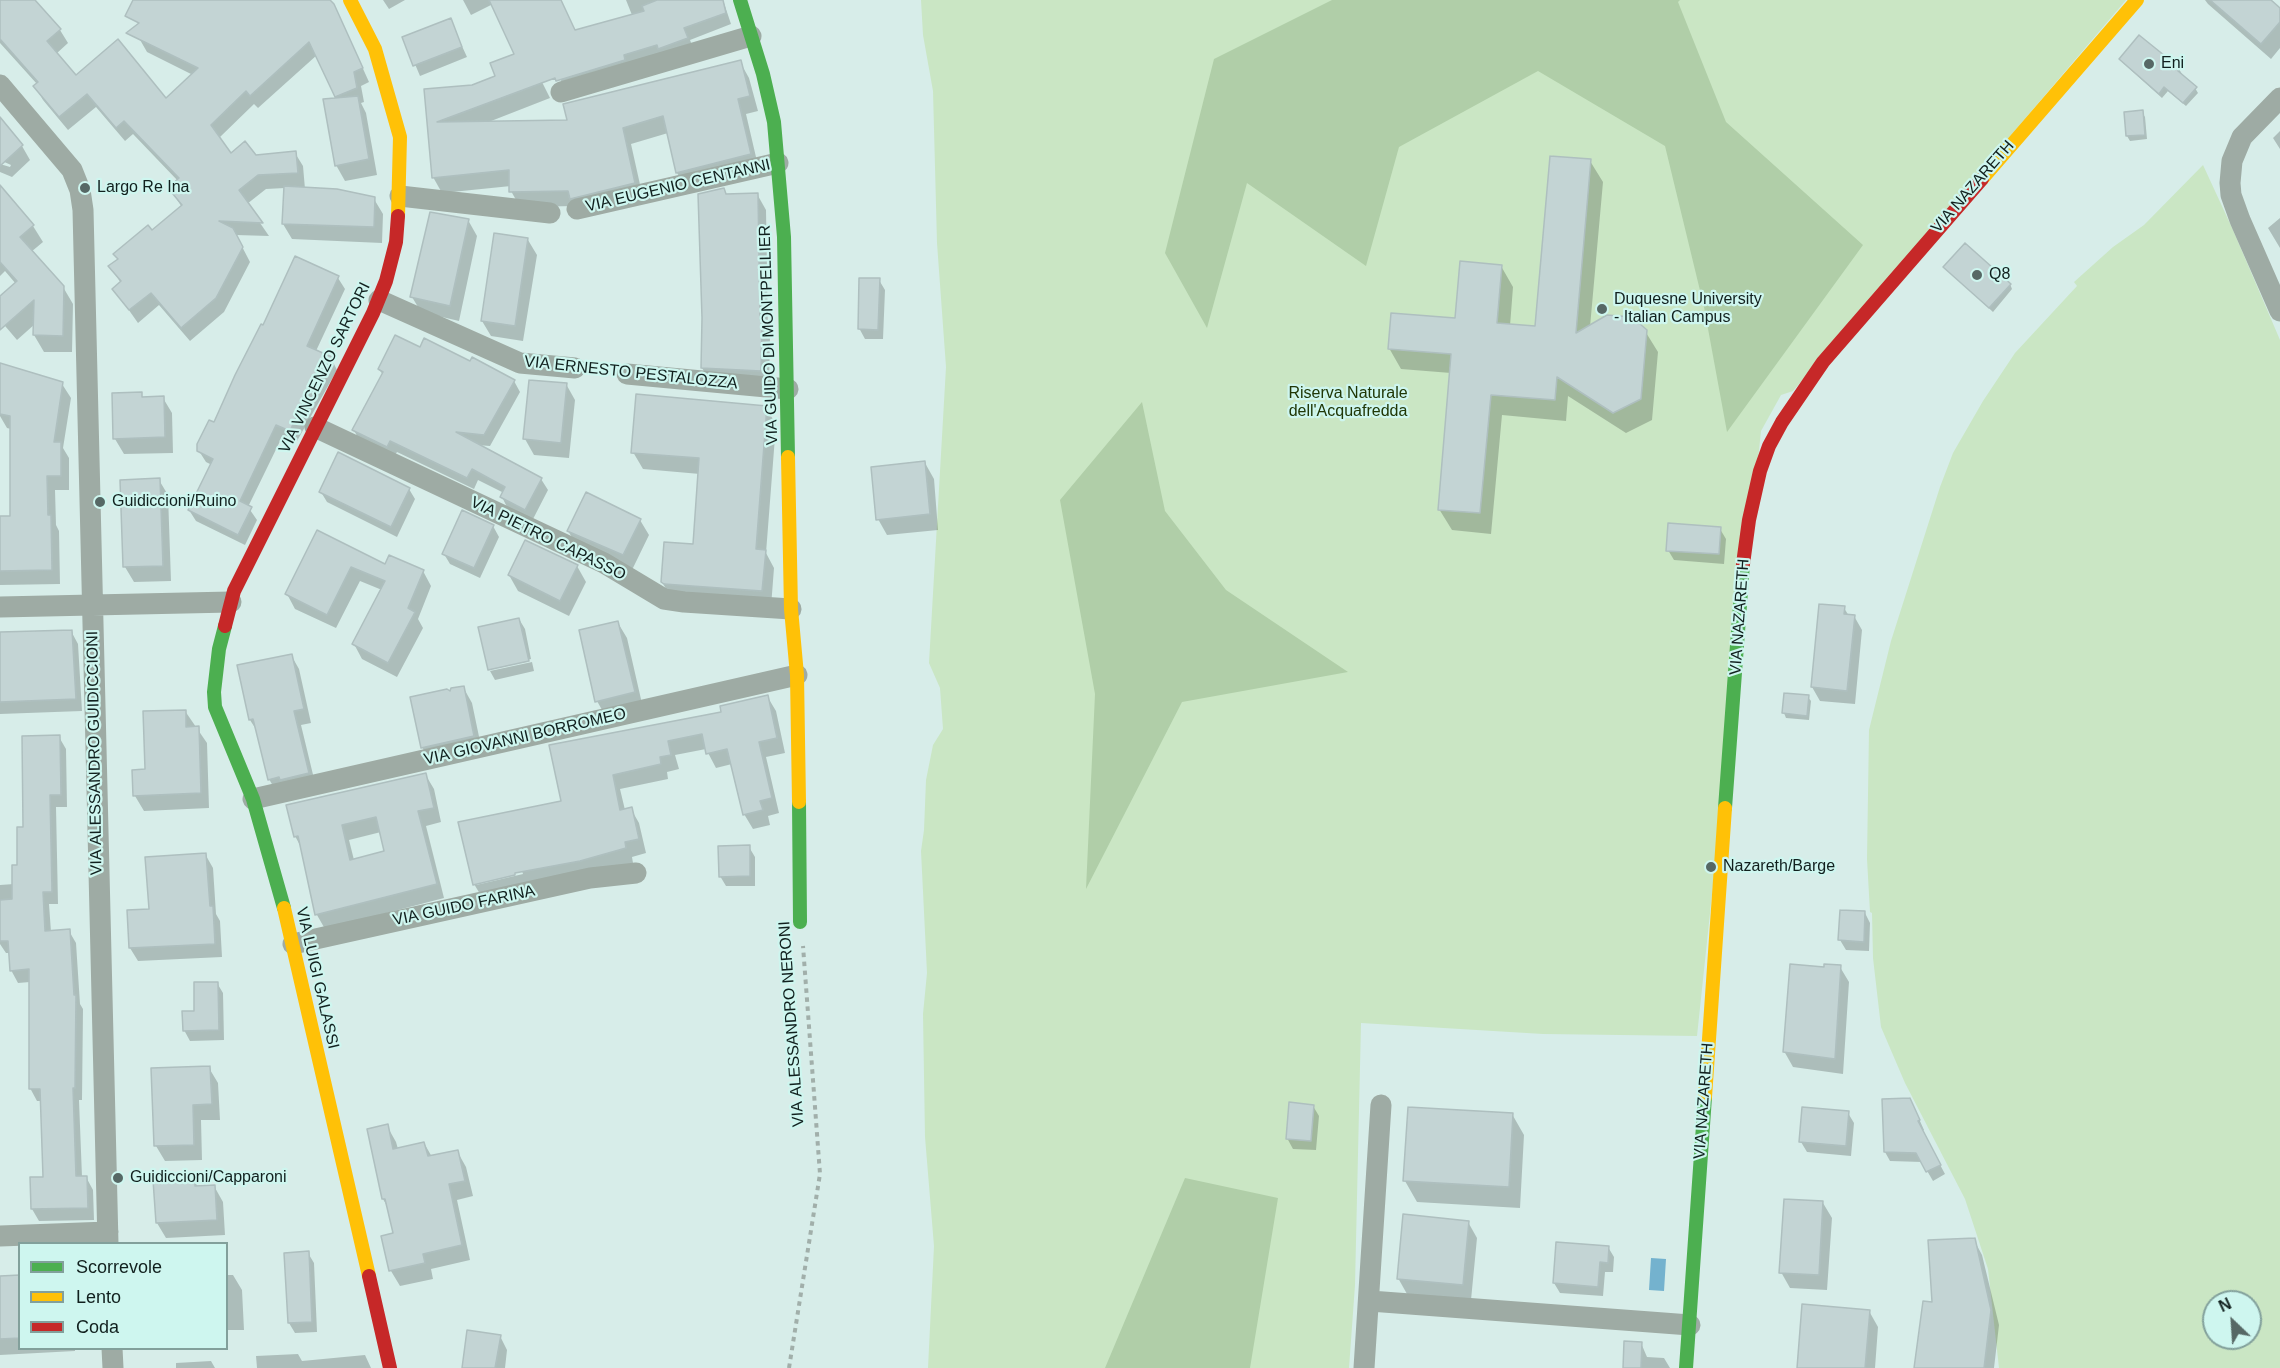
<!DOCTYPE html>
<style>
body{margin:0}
#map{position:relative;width:2280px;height:1368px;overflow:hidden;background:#d7ede9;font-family:Helvetica,sans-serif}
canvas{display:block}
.legend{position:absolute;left:18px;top:1242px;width:210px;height:108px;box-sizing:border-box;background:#cef6ef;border:2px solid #82a09b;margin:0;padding:8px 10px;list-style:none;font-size:18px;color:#11201e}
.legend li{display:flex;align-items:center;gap:12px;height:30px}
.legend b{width:30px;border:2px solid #82a09b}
.north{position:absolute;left:2202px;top:1290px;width:60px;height:60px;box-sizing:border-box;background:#cef6ef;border:2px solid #82a09b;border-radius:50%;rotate:335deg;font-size:16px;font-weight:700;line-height:24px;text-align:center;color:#11201e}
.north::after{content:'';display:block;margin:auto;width:21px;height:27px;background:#566865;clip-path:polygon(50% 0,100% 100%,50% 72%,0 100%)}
</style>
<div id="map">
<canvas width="2280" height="1368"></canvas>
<ul class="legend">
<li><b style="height:8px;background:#4caf50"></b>Scorrevole</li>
<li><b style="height:8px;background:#ffc107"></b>Lento</li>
<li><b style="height:8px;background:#c62828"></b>Coda</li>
</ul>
<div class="north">N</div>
</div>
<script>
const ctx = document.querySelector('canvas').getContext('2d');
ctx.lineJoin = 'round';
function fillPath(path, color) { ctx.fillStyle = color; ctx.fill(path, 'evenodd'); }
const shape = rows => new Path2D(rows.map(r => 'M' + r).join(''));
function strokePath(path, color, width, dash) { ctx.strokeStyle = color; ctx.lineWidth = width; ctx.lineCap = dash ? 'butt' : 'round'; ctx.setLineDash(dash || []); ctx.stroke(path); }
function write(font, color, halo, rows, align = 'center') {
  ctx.font = font + ' Helvetica,sans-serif'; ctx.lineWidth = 4.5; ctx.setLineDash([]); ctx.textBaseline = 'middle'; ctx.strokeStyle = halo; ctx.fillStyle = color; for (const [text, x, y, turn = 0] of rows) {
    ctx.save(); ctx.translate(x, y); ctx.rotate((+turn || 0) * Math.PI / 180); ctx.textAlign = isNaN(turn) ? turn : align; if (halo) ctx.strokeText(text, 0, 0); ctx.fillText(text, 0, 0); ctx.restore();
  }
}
fillPath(shape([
 [921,0,2126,0,1793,391,1781,395,1761,431,1697,1036,1543,1034,1361,1023,1355,1285,1349,1368,928,1368,934,1246,925,1137,923,1014,927,973,921,851,924,830,926,780,933,745,943,729,940,688,929,663,946,367,937,243,933,91,923,35],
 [2203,165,2233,230,2280,340,2280,1368,1999,1368,1988,1269,1965,1199,1905,1083,1881,1027,1873,958,1872,913,1870,912,1867,859,1869,730,1891,641,1940,487,1953,453,1983,401,2015,353,2077,286,2074,282,2113,247,2144,225],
 [2214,1302,2250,1302,2250,1338,2214,1338]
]), '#cae6c4');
fillPath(shape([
 [1332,0,1680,0,1678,2,1726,122,1863,245,1727,432,1704,307,1665,146,1538,71,1399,147,1366,266,1247,183,1207,328,1165,253,1214,59],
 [1142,402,1165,511,1226,590,1348,672,1182,702,1086,889,1095,694,1060,500],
 [1185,1178,1278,1198,1250,1368,1105,1368]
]), '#b0cea8');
fillPath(shape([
 [1651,1258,1666,1259,1664,1291,1649,1290]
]), '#74b2ce');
fillPath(shape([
 [0,0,23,0,60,30,68,43,56,54,75,77,166,100,193,75,147,52,139,38,146,0,328,0,341,20,369,82,361,86,364,102,361,103,366,113,377,175,345,181,336,165,338,99,317,55,258,108,254,104,219,138,231,155,256,156,295,153,303,166,305,189,374,199,383,214,382,243,292,239,283,224,285,188,266,189,247,204,269,236,236,235,250,262,224,312,190,341,159,305,138,323,114,289,121,283,110,267,182,207,169,188,178,181,133,134,125,141,96,107,68,130,43,100,35,86,37,84,0,43],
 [383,0,405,0,389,9],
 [463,0,501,0,471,15],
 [535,0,560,0,575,31,632,15,626,0,723,0,731,24,690,40,694,50,567,90,560,79],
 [2205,0,2269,0,2280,10,2280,48,2271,59,2208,4],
 [450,20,467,57,420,76,404,38],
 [2140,37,2179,69,2182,74,2180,76,2195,88,2198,93,2186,106,2168,91,2162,98,2123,63,2121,59],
 [740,62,749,78,758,111,746,114,759,170,686,188,677,173,668,133,631,144,643,198,576,206,520,207,511,191,511,186,442,193,433,177,425,91,473,86,534,66,550,98,486,123,569,122],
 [2142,112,2145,117,2147,139,2130,141,2127,136,2125,113],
 [0,120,22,146,30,160,12,177,0,172,0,164,10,167,11,165,0,160],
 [2280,131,2280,149,2273,138],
 [1590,161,1603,182,1590,327,1645,331,1658,352,1652,420,1626,433,1568,396,1566,421,1502,415,1491,534,1452,530,1439,509,1451,373,1401,369,1389,348,1456,320,1501,266,1513,287,1510,326,1536,328],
 [0,187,33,226,43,242,31,252,63,287,73,304,72,352,44,352,34,335,35,324,17,340,0,320,0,298,16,284,5,271,0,276],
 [757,194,766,210,768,333,770,337,769,386,711,383,702,368,727,195],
 [2280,218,2280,248,2268,228],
 [468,220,477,236,459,321,421,312,412,297],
 [528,240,537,255,523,341,491,336,482,321],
 [1945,268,2010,284,2012,289,1993,312],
 [338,278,345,289,316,351,331,358,337,370,297,441,283,435,248,507,257,520,245,545,196,521,189,510,212,465,206,462,199,451,215,424],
 [879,280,885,290,883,339,865,339,859,328],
 [421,349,470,363,514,381,520,392,490,446,477,445,541,479,548,490,532,521,508,509,502,497,504,493,478,480,474,489,397,452,394,457,360,442,354,430,383,375,379,369],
 [0,365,62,384,71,398,63,448,69,458,69,490,55,490,56,525,59,531,60,584,0,585,0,517,12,517,11,429,7,428,0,416],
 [566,384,575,400,569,458,534,455,525,439],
 [141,394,144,399,163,398,172,413,173,453,124,454,115,439],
 [766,408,776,424,766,553,774,568,771,607,672,599,662,582,695,546,700,474,643,469,633,452],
 [925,463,934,479,938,530,887,535,878,519],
 [159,480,168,495,171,581,134,582,125,567],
 [409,489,415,499,397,537,327,502,321,492],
 [640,520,649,535,632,570,578,547,568,531],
 [493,526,499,537,480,578,450,564,444,554],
 [1720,529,1726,539,1724,564,1674,560,1668,550],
 [318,532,386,566,423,571,431,586,418,619,423,628,397,677,362,659,354,644,382,590,360,581,336,628,295,609,287,594],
 [577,566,586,582,569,616,518,591,509,575],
 [1844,608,1849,616,1854,616,1862,630,1855,704,1820,701,1812,687],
 [519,619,525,629,531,659,490,668,490,671,480,628],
 [618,623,627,638,643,708,606,717,597,701],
 [71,631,78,644,82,711,0,714,0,633],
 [291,655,299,669,311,723,301,725,316,787,277,793,269,779,259,734,250,720,239,666],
 [532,662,534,671,495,680,490,671],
 [463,687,472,703,482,751,431,763,422,747,450,693],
 [767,696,776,711,785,753,766,757,779,813,768,816,770,825,753,829,744,814,732,764,716,768,706,749,675,755,679,769,667,772,668,779,620,789,625,810,631,809,639,823,646,853,632,857,633,863,483,899,474,884,563,802,551,746,723,713],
 [522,871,523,874,476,885,476,882],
 [1808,697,1811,701,1809,720,1786,718,1784,713],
 [185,711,207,743,209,808,144,811,135,796,147,770],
 [59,737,66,749,67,807,56,807,58,904,49,904,51,932,69,931,76,943,80,1004,83,1009,82,1100,79,1100,82,1177,86,1177,93,1190,94,1220,39,1221,32,1209,44,1178,42,1101,37,1101,30,1088,30,982,18,983,11,970,10,953,6,953,0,944,0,885,14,884,19,867,25,829],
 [425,774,434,789,441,822,426,826,444,898,325,929,317,915,302,849,295,836],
 [381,832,386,852,354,860,349,840],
 [749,847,755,857,755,886,726,886,720,876],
 [205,854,213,868,216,914,220,921,222,957,138,961,130,948,150,910],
 [1865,913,1870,923,1869,951,1846,950,1840,940],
 [1840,967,1849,982,1843,1074,1793,1067,1784,1051,1826,968],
 [217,983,223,993,224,1040,190,1041,184,1030],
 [209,1068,218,1083,220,1120,201,1120,202,1160,165,1161,156,1146],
 [1313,1106,1319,1116,1316,1150,1293,1149,1287,1138],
 [1915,1110,1924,1130,1922,1131,1945,1174,1933,1181,1922,1162,1890,1161,1885,1152],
 [1848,1113,1854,1123,1851,1156,1807,1152,1801,1142],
 [1512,1114,1524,1135,1520,1208,1417,1202,1405,1181],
 [387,1126,396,1142,398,1149,424,1143,432,1157,457,1151,466,1167,473,1196,457,1200,470,1260,431,1269,433,1279,400,1286,391,1271,383,1237,395,1235,388,1208,383,1199],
 [194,1180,198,1187,214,1186,223,1202,225,1235,166,1238,157,1223],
 [1823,1203,1832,1218,1827,1290,1790,1288,1781,1272],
 [1468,1222,1477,1238,1471,1300,1407,1294,1398,1278],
 [1974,1240,1982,1255,1999,1325,1994,1368,1915,1368,1933,1303],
 [1608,1247,1614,1257,1613,1272,1605,1272,1603,1296,1560,1293,1554,1283],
 [308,1253,314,1263,317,1332,295,1333,289,1323],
 [226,1275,233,1275,242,1290,244,1330,226,1330],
 [20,1276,20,1348,75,1348,75,1351,0,1355,0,1277],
 [1869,1311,1878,1327,1875,1368,1798,1368],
 [500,1336,507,1350,505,1368,463,1368],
 [1641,1343,1647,1357,1664,1358,1670,1368,1624,1368],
 [298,1354,302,1361,365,1355,371,1368,257,1368,256,1356],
 [211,1361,215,1368,176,1368,176,1363]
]), '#0003');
const building = shape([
 [0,0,35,0,61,29,47,41,76,75,118,39,166,98,198,68,126,33,139,23,125,16,133,0,330,0,334,4,363,68,354,72,357,88,335,97,309,42,250,96,246,91,211,125,231,153,245,141,256,155,296,151,298,173,258,175,239,190,263,223,219,221,233,228,243,247,216,298,181,328,151,293,129,310,112,289,121,281,108,266,118,259,113,254,148,225,152,230,182,205,168,188,179,178,124,121,116,128,87,94,59,117,33,86,38,82,0,39,0,0],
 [489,0,561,0,575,30,644,11,642,6,657,0,723,0,726,13,684,28,688,38,658,49,657,45,624,55,625,60,556,81,555,78,437,122,567,120,563,104,741,60,750,96,738,99,751,154,676,173,663,116,623,128,635,183,570,199,568,191,509,192,509,170,432,178,424,89,472,85,495,76,490,63,514,54,489,0],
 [2210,0,2271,0,2280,8,2280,22,2261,44,2210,0],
 [451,18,462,47,413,66,402,37,451,18],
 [2139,35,2180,68,2178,71,2197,87,2183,103,2164,87,2159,94,2119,59,2139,35],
 [358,96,369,159,335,166,323,99,358,96],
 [2143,110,2145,135,2126,136,2124,112,2143,110],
 [0,117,23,145,0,166,0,117],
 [1550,156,1591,159,1576,333,1607,315,1632,317,1647,330,1641,399,1613,413,1557,377,1555,400,1491,395,1480,513,1438,510,1451,354,1388,349,1391,313,1455,318,1460,261,1502,265,1497,323,1535,326,1550,156],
 [0,185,34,225,20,237,64,286,63,336,33,335,34,300,0,330,0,296,17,281,0,262,0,185],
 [284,186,337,189,375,197,374,227,282,224,284,186],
 [724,188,726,194,758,193,760,320,762,320,761,371,701,368,702,318,698,194,724,188],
 [430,212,469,219,450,306,410,297,430,212],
 [494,233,528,238,515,326,481,321,494,233],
 [1965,243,2011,284,1989,308,1943,267,1965,243],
 [295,256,339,276,307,346,332,357,318,384,312,381,290,431,276,425,240,501,252,507,238,535,188,510,213,459,197,451,197,444,209,420,214,422,235,375,261,324,263,325,295,256],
 [859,278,880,278,878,330,858,329,859,278],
 [395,335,420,347,424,338,470,361,472,357,515,380,484,435,456,432,542,478,525,510,500,497,505,487,472,469,467,478,390,441,387,447,352,430,383,372,378,369,395,335],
 [0,363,63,382,54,442,61,442,61,476,47,476,48,515,51,515,52,570,0,571,0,516,10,516,10,416,0,414,0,363],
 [529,380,567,383,561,443,523,439,529,380],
 [142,392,142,397,164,396,165,437,113,439,112,393,142,392],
 [636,394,767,406,756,549,766,550,762,591,664,584,661,582,664,542,693,544,699,458,631,453,636,394],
 [338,452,410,488,391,527,319,492,338,452],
 [925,461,930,514,876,520,871,467,925,461],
 [160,478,163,566,123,567,120,480,160,478],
 [586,492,641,519,623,555,567,531,586,492],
 [462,510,494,525,474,568,442,554,462,510],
 [1668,523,1721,527,1719,554,1666,551,1668,523],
 [317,530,385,564,389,555,424,570,408,608,415,612,388,663,352,644,385,581,351,567,327,615,285,594,317,530],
 [525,540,578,565,560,601,508,575,525,540],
 [1819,604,1845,606,1844,614,1855,615,1847,691,1811,687,1819,604],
 [519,618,529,661,488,670,478,627,519,618],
 [618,621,635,692,595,702,579,630,618,621],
 [72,630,76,699,0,702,0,632,72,630],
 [292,654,304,709,294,711,309,773,280,780,279,777,268,780,253,719,249,720,237,665,292,654],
 [464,686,474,736,421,748,410,697,447,689,450,691,451,688,464,686],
 [1784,693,1809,695,1807,716,1782,713,1784,693],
 [768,695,777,738,759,742,772,798,760,801,763,810,743,815,727,749,706,754,702,734,668,741,671,755,660,757,661,764,613,775,620,810,632,807,639,839,625,842,626,848,580,861,515,873,515,875,473,885,458,822,561,801,549,745,721,712,720,706,768,695],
 [186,710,186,727,199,726,201,793,133,796,132,770,145,769,143,711,186,710],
 [60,735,61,795,50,795,52,892,43,892,45,931,70,929,74,995,76,995,75,1088,73,1088,76,1176,87,1176,88,1208,31,1209,30,1177,43,1177,40,1089,29,1089,29,969,10,971,8,941,0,941,0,900,12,899,12,865,17,865,17,827,23,827,22,736,60,735],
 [426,773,434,808,418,811,437,884,315,915,298,836,294,837,286,805,426,773],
 [376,817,384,851,350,860,342,825,376,817],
 [750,845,750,876,719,877,718,846,750,845],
 [206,853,210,906,213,906,215,944,129,948,127,910,149,909,145,857,206,853],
 [1840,910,1865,911,1864,942,1838,940,1840,910],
 [1790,964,1824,967,1824,964,1841,965,1835,1059,1783,1052,1790,964],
 [194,982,218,982,219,1030,183,1031,182,1011,194,1011,194,982],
 [210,1066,212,1104,193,1105,194,1145,154,1146,151,1068,210,1066],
 [1910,1098,1920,1120,1918,1121,1941,1165,1926,1172,1916,1153,1884,1152,1882,1099,1910,1098],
 [1289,1102,1314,1105,1311,1141,1286,1139,1289,1102],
 [1408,1107,1513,1113,1509,1187,1403,1181,1408,1107],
 [1802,1107,1849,1111,1846,1146,1799,1142,1802,1107],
 [388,1124,393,1149,424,1142,428,1156,458,1150,465,1181,449,1184,462,1245,423,1254,425,1263,389,1271,381,1236,393,1233,385,1199,382,1199,367,1129,388,1124],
 [195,1179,195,1186,215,1185,217,1220,156,1223,153,1180,195,1179],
 [1784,1199,1823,1201,1819,1275,1779,1273,1784,1199],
 [1403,1214,1469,1221,1463,1285,1397,1279,1403,1214],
 [1975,1238,1991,1310,1984,1368,1914,1368,1923,1301,1932,1302,1928,1240,1975,1238],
 [1556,1242,1609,1246,1608,1263,1600,1262,1598,1287,1553,1283,1556,1242],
 [309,1251,312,1322,288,1323,284,1253,309,1251],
 [20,1275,20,1338,0,1339,0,1276,20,1275],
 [1802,1304,1870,1310,1865,1368,1797,1368,1802,1304],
 [467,1330,501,1335,495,1368,462,1368,467,1330],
 [1624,1341,1642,1342,1641,1368,1623,1368,1624,1341]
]);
fillPath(building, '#c3d4d4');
strokePath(building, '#aebfbf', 1.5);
strokePath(shape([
 [789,1368,820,1174,803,946]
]), '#a1afaa', 4, [4.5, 4.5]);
strokePath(shape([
 [0,85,72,170,80,190,83,210,108,1244],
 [561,92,751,36],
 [2280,98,2242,137,2232,161,2230,183,2231,195,2240,220,2280,311],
 [400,196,550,213],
 [577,209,778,163],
 [379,300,520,363,575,368],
 [627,374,788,389],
 [315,427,604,563,664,599,684,602,791,609],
 [0,607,231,602],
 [253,799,797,675],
 [293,944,590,878,636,873],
 [0,1236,108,1232],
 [1370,1301,1690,1325],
 [112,1348,113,1368],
 [1364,1368,1381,1105]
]), '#9eaba4', 21);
strokePath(shape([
 [740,0,763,74,774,122,784,237,788,457],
 [225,626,219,649,214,692,215,707,253,799,284,908],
 [799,802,800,922],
 [1725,808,1743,564],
 [1686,1368,1705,1097]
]), '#4caf50', 14);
strokePath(shape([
 [350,0,375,49,400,137,398,216],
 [1982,179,2137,0],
 [788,457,791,609,797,675,799,802],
 [284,908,369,1276],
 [1705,1097,1725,808]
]), '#ffc107', 14);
strokePath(shape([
 [1743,564,1749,520,1760,471,1769,446,1782,422,1823,362,1982,179],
 [225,626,234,591,373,313,386,281,396,242,398,216],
 [369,1276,390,1368]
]), '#c62828', 14);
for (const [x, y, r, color] of [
 [2149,64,6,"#566865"],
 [85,188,6,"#566865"],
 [1977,275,6,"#566865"],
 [1602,309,6,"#566865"],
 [100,502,6,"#566865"],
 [1711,867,6,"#566865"],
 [118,1178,6,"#566865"]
]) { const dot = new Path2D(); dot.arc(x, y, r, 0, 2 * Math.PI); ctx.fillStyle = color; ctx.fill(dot); strokePath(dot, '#cef6ef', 2); }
write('16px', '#11201e', '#cef6ef', [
 ["Eni",2161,64],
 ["Largo Re Ina",97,188],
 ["Q8",1989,275],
 ["Duquesne University",1614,300],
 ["- Italian Campus",1614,318],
 ["Guidiccioni/Ruino",112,502],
 ["Nazareth/Barge",1723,867],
 ["Guidiccioni/Capparoni",130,1178]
], 'left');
write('16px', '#11201e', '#cef6ef', [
 ["VIA EUGENIO CENTANNI",678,186,-13],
 ["VIA NAZARETH",1973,187,-49],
 ["VIA GUIDO DI MONTPELLIER",769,335,-92],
 ["VIA VINCENZO SARTORI",325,368,-64],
 ["VIA ERNESTO PESTALOZZA",631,373,6],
 ["VIA PIETRO CAPASSO",548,539,26],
 ["VIA NAZARETH",1740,617,-86],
 ["VIA GIOVANNI BORROMEO",525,737,-13],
 ["VIA ALESSANDRO GUIDICCIONI",95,753,-91],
 ["VIA GUIDO FARINA",464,906,-12],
 ["VIA LUIGI GALASSI",317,978,77],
 ["VIA ALESSANDRO NERONI",792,1024,-94],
 ["VIA NAZARETH",1704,1101,-86]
]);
write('16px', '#203706', '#cef6ef', [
 ["Riserva Naturale",1348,394],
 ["dell'Acquafredda",1348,412]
]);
</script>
